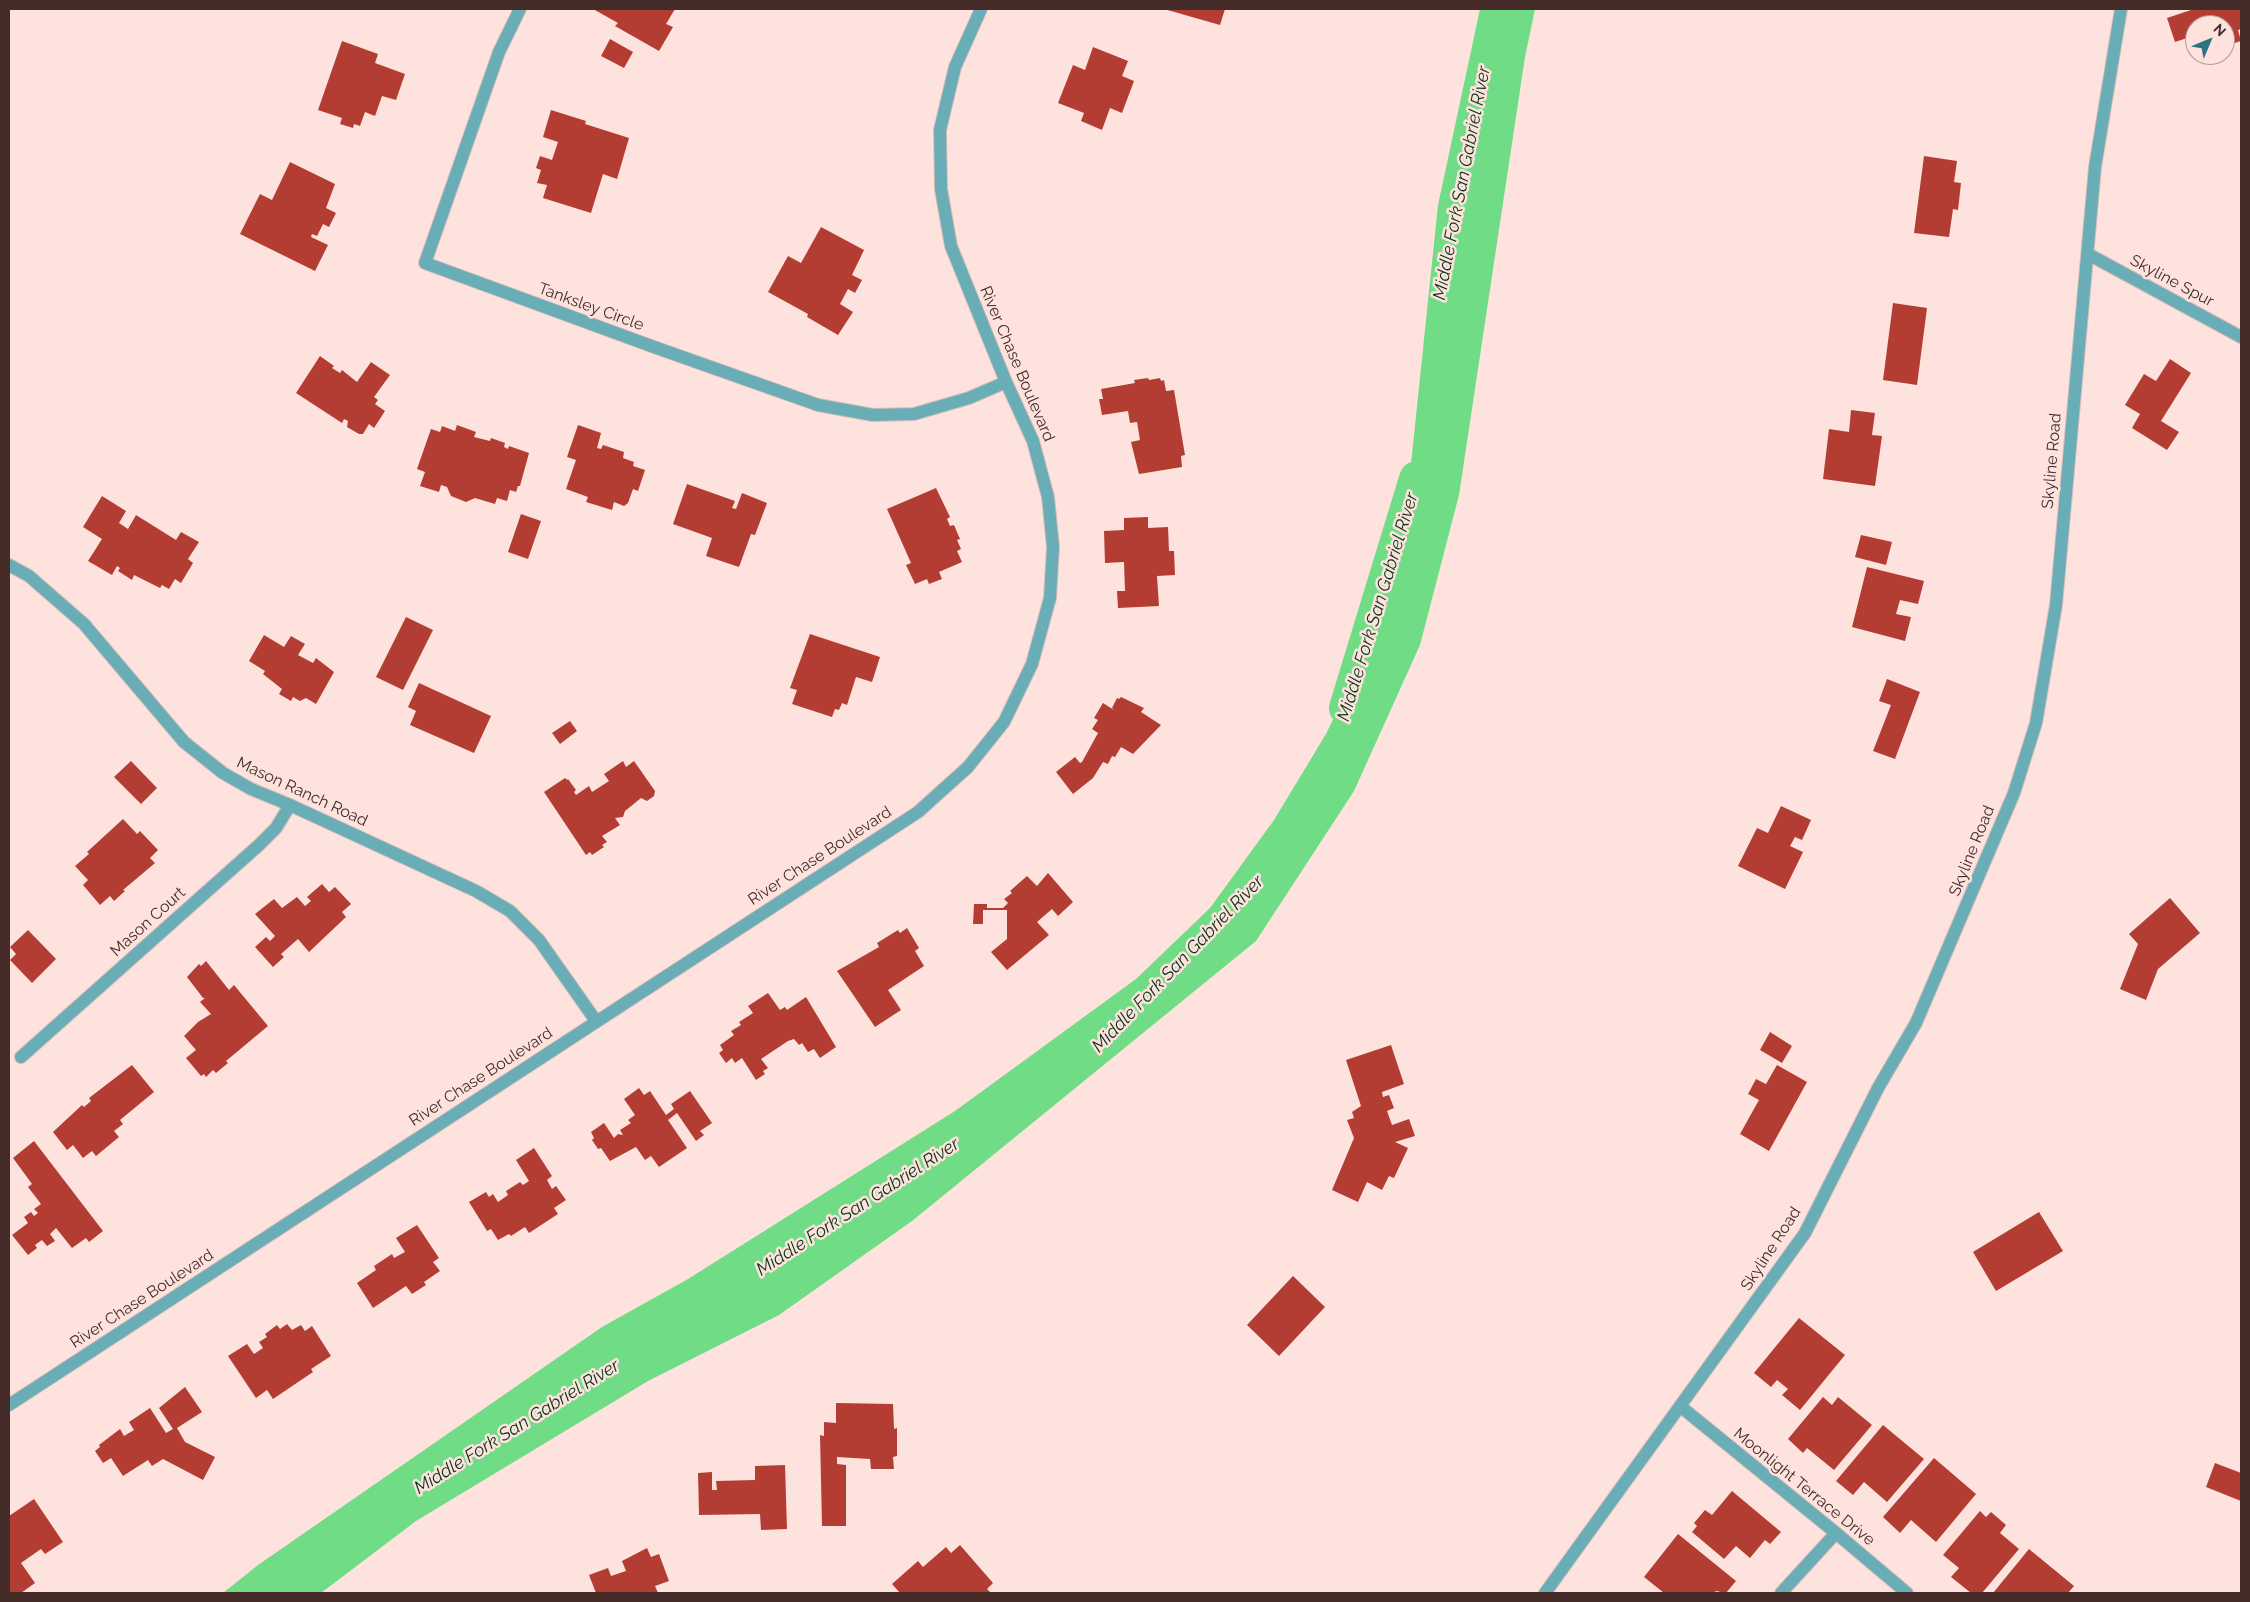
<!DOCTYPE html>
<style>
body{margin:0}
#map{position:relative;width:2250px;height:1602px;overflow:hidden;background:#fde2de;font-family:Raleway,sans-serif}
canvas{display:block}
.frame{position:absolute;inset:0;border:10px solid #452c29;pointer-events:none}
.north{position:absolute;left:2185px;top:15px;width:50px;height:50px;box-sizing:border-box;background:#fde2de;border:1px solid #b39996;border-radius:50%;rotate:45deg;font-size:14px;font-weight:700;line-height:20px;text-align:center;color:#452c29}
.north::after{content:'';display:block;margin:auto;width:18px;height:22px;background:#2c747e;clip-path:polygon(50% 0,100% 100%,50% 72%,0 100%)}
</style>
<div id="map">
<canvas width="2250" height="1602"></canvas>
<div class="frame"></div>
<div class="north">N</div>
</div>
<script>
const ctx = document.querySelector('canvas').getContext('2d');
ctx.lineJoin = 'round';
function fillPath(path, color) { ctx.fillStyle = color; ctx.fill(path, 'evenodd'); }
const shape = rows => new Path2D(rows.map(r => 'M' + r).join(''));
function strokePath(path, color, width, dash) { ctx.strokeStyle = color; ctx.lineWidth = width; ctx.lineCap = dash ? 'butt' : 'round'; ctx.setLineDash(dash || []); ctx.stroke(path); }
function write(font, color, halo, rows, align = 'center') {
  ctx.font = font + ' Raleway,sans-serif'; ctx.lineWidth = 5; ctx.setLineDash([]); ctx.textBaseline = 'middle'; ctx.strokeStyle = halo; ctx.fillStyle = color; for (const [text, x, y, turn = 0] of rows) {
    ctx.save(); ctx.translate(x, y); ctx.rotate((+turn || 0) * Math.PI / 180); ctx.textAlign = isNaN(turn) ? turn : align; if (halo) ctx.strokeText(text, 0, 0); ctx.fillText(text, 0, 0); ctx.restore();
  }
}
fillPath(shape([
 [1480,9,1535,9,1525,57,1459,495,1420,645,1354,791,1256,941,912,1221,779,1315,648,1381,416,1521,321,1593,223,1593,258,1565,602,1327,688,1279,955,1111,1136,979,1210,908,1274,820,1326,734,1383,615,1406,512,1438,205]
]), '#71dc86');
strokePath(shape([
 [1347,708,1417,479]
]), '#71dc86', 36);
fillPath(shape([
 [593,9,675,9,666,24,673,27,659,51,615,26,618,23],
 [1164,9,1225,9,1220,25],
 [2194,9,2241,9,2241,29,2238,30,2241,41,2225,46,2225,25,2195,25,2195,42,2193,36,2175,42,2167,18],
 [610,39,633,52,624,68,601,56],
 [342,41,378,54,375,63,405,74,396,100,382,96,375,116,365,112,360,126,354,124,353,128,340,124,342,118,318,110],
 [1093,47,1128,61,1122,76,1134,81,1122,113,1110,108,1102,130,1081,121,1084,113,1058,103,1073,65,1085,70],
 [551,110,586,121,585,124,629,138,617,179,603,174,591,213,543,198,547,185,537,183,541,170,536,168,540,156,552,160,558,142,543,137],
 [1924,156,1957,161,1954,182,1961,183,1958,210,1953,209,1949,237,1914,233],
 [290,162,335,184,326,208,336,213,329,227,323,224,317,236,312,234,311,237,328,245,315,271,240,234,260,194,272,200],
 [821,227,864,250,852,275,862,280,855,293,848,289,840,304,853,312,838,335,807,317,808,314,768,292,788,256,801,263],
 [1893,303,1927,308,1917,385,1883,380],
 [320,356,334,366,332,368,340,373,342,370,357,382,371,362,390,375,374,397,378,400,375,404,385,411,374,428,369,424,363,434,359,434,347,427,348,421,344,419,342,423,296,393],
 [2170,359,2191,373,2161,421,2179,432,2167,450,2132,428,2140,414,2125,405,2144,374,2156,381],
 [1148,378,1149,380,1160,378,1161,381,1164,380,1166,391,1174,390,1185,455,1181,456,1182,467,1139,474,1131,442,1140,440,1137,422,1130,423,1128,411,1102,415,1099,399,1103,399,1101,389,1135,383,1134,380],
 [1851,410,1875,413,1872,435,1882,436,1875,486,1823,479,1829,429,1849,432],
 [457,425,476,432,474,437,490,441,491,438,505,443,504,447,508,449,509,446,529,453,520,486,518,486,516,492,510,490,507,501,497,498,495,504,475,498,466,502,451,496,447,487,441,485,439,492,420,486,425,472,417,469,431,429,440,432,442,426,455,431],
 [578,425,601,433,597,448,601,449,603,445,624,452,623,458,634,462,633,466,645,470,638,491,633,489,628,503,624,506,614,502,612,510,586,502,588,497,566,489,576,460,567,457],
 [687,484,735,501,732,508,736,509,742,493,767,503,755,535,751,534,739,567,706,556,712,538,673,524],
 [936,488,950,517,947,519,950,526,954,525,960,539,957,540,961,549,957,551,962,562,939,572,942,579,929,584,927,579,915,584,906,565,911,563,887,509],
 [102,496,126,511,119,523,128,529,136,515,176,540,181,532,199,542,188,559,193,563,181,583,175,579,169,589,162,585,160,588,134,575,132,580,118,571,120,568,117,566,112,575,88,561,102,539,83,527],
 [521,514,541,521,528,559,508,552],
 [1148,517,1148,528,1168,527,1169,551,1174,551,1175,575,1157,576,1159,606,1118,608,1117,591,1125,591,1124,562,1105,563,1104,531,1124,530,1124,518],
 [1861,535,1892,542,1886,565,1855,557],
 [1867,567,1924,581,1918,604,1900,600,1896,614,1911,617,1905,641,1852,627],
 [406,617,433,630,403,690,376,677],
 [810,634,880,657,872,682,856,677,847,705,842,703,839,710,835,709,832,717,792,704,797,690,790,688],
 [264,635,284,647,291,636,305,644,298,655,313,663,316,658,334,672,316,704,306,698,300,701,293,697,291,701,279,694,282,689,263,674,265,671,249,661],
 [1887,679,1920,692,1895,759,1873,751,1891,705,1879,701],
 [419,683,491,716,474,753,410,725,416,711,408,707],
 [1121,697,1144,708,1141,712,1161,725,1133,754,1121,747,1115,757,1112,756,1108,764,1103,762,1093,778,1073,794,1056,772,1075,757,1080,763,1082,762,1098,733,1092,729,1098,720,1094,718,1103,703,1114,710,1112,708,1117,698,1119,699],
 [570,721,577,731,560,744,552,733],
 [131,761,157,788,141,804,114,777],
 [623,761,626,767,634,761,655,791,654,796,647,801,641,798,625,811,623,817,615,818,620,825,602,836,607,842,602,845,604,847,592,855,590,852,586,855,544,792,565,778,567,780,568,779,576,790,574,792,576,795,589,786,592,792,609,781,604,774],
 [1781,806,1811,820,1802,840,1795,837,1790,846,1803,852,1785,889,1738,866,1757,828,1768,833],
 [123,819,137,834,140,831,158,850,150,858,155,863,123,890,125,891,114,901,110,896,100,905,83,885,88,880,75,866,89,854,87,852],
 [1048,873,1073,902,1058,916,1052,909,1037,922,1049,935,1007,970,991,952,1007,939,1007,910,983,910,983,924,973,924,974,904,987,904,987,908,1003,908,1008,903,1004,899,1012,893,1010,891,1027,876,1037,886],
 [322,884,329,892,335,887,351,904,342,912,346,917,309,952,298,939,281,954,284,957,273,967,255,947,266,937,270,941,275,936,255,914,274,899,282,908,297,897,305,906,311,901,307,897],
 [2170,898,2200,933,2158,969,2146,1000,2120,989,2138,944,2129,934],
 [907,928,919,948,915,951,924,966,888,990,901,1010,875,1027,837,971,879,947,877,943,898,930,900,933],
 [28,930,56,959,32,983,10,960,16,954,10,947],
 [206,961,229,990,234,985,268,1026,226,1061,228,1063,216,1073,213,1070,206,1077,204,1074,201,1076,186,1058,196,1050,184,1036,198,1022,211,1014,200,1002,205,998,203,998,187,977,199,964,201,966],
 [768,993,780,1010,785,1007,787,1010,806,997,836,1047,820,1058,814,1049,808,1052,802,1043,799,1045,794,1039,788,1041,761,1059,768,1068,763,1071,765,1074,756,1080,742,1058,735,1063,732,1058,726,1063,719,1053,723,1050,720,1045,734,1035,731,1031,741,1025,739,1022,753,1013,748,1006],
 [1770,1032,1792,1046,1782,1063,1760,1050],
 [1391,1045,1404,1084,1382,1092,1383,1097,1389,1095,1394,1108,1387,1111,1392,1125,1409,1119,1415,1136,1395,1142,1408,1148,1394,1178,1389,1176,1382,1190,1367,1182,1358,1202,1332,1190,1354,1138,1347,1120,1354,1118,1352,1112,1361,1106,1346,1060],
 [132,1065,154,1092,120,1120,123,1124,114,1131,119,1137,96,1156,92,1151,83,1158,73,1145,67,1150,53,1132,82,1105,84,1107,91,1101,89,1098],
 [1777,1065,1807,1082,1769,1151,1740,1134,1759,1100,1748,1094,1756,1079,1766,1084],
 [639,1088,644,1095,650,1091,666,1115,674,1109,671,1104,690,1091,712,1123,700,1131,704,1135,696,1141,677,1113,668,1120,687,1148,659,1167,651,1156,645,1160,636,1147,610,1161,601,1148,598,1149,592,1140,594,1138,591,1132,604,1123,614,1138,618,1134,623,1135,620,1130,631,1123,628,1120,635,1115,624,1099],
 [34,1141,103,1231,89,1242,86,1238,72,1248,56,1228,50,1234,55,1241,47,1246,42,1240,35,1245,37,1248,28,1255,12,1235,28,1223,24,1217,31,1212,34,1216,38,1213,34,1209,41,1204,28,1187,32,1184,13,1158],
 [534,1148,552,1176,547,1180,552,1189,556,1186,566,1200,554,1208,558,1214,529,1233,525,1227,511,1236,509,1234,498,1240,491,1229,487,1231,469,1202,486,1192,489,1197,493,1194,498,1202,508,1195,506,1191,520,1182,523,1185,529,1181,516,1160],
 [2039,1212,2063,1251,1996,1291,1973,1252],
 [417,1225,439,1258,433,1262,440,1271,424,1282,426,1285,412,1294,406,1286,373,1308,357,1283,376,1270,374,1266,392,1254,394,1258,405,1252,396,1238],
 [1293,1276,1325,1307,1279,1356,1247,1325],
 [1799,1318,1845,1355,1800,1410,1782,1395,1788,1389,1777,1380,1771,1387,1754,1373],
 [287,1324,292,1330,301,1325,305,1331,312,1326,331,1356,311,1369,313,1372,273,1399,267,1390,256,1398,228,1356,247,1344,254,1354,263,1348,259,1342,267,1337,265,1334,277,1325,280,1329],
 [185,1387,202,1412,177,1428,185,1442,215,1457,203,1480,163,1459,152,1466,148,1460,123,1476,111,1458,103,1463,95,1451,100,1447,99,1445,120,1429,124,1436,134,1430,129,1422,150,1408,166,1433,173,1429,159,1408],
 [1823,1397,1832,1405,1838,1397,1872,1425,1834,1470,1807,1448,1803,1453,1788,1439],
 [836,1403,893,1404,894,1429,897,1428,897,1456,893,1457,894,1469,871,1469,870,1459,837,1457,837,1464,846,1465,846,1526,822,1526,820,1435,824,1436,824,1422,836,1423],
 [1883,1425,1924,1459,1887,1502,1864,1482,1853,1495,1836,1481],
 [1934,1458,1976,1494,1936,1542,1911,1520,1900,1533,1883,1517],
 [2215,1463,2241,1473,2241,1501,2206,1487],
 [785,1465,787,1529,761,1530,760,1514,699,1515,698,1473,712,1472,712,1490,717,1490,716,1481,755,1480,755,1466],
 [1732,1491,1781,1532,1770,1544,1765,1540,1750,1558,1736,1546,1724,1559,1692,1532,1697,1526,1694,1523,1705,1510,1712,1515],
 [34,1499,63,1542,45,1554,41,1549,21,1563,35,1583,21,1593,9,1593,9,1516],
 [1980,1511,1986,1517,1991,1512,2006,1525,2000,1533,2019,1549,1982,1593,1971,1593,1951,1577,1959,1568,1943,1555],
 [1678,1534,1736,1581,1726,1593,1716,1591,1714,1593,1664,1593,1644,1577],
 [960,1545,993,1583,987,1589,991,1593,900,1593,892,1584,918,1561,923,1567,946,1547,951,1553],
 [647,1548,651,1557,659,1554,669,1581,655,1586,658,1593,596,1593,589,1575,608,1568,611,1576,626,1571,622,1561],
 [2029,1549,2074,1586,2068,1593,1993,1593]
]), '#b43d33');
const minor = shape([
 [520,9,499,52,425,263,654,347,818,405,873,415,914,414,969,398,1006,382],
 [2088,254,2241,337],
 [9,565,29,576,84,624,184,742,223,773,251,789,290,805,476,891,510,911,539,940,596,1021],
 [21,1057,259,845,276,828,290,805],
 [9,1405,918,812,968,767,1004,722,1032,664,1050,598,1053,547,1048,497,1033,441,1006,382,951,246,941,189,940,130,955,67,981,9],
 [1680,1406,1836,1533,1907,1593],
 [1545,1593,1805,1233,1878,1088,1916,1023,2014,793,2036,723,2056,605,2095,167,2121,9],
 [1781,1593,1836,1533]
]);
strokePath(minor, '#d8beba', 14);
strokePath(minor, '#69adb7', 12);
write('16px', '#452c29', '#fde2de', [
 ["Skyline Spur",2172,281,28],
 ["Tanksley Circle",591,307,20],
 ["River Chase Boulevard",1017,364,67],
 ["Skyline Road",2052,461,-85],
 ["Mason Ranch Road",302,792,25],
 ["Skyline Road",1972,851,-68],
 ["River Chase Boulevard",820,856,-33],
 ["Mason Court",148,922,-42],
 ["River Chase Boulevard",481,1077,-33],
 ["Skyline Road",1771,1249,-57],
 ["River Chase Boulevard",142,1299,-33],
 ["Moonlight Terrace Drive",1804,1487,39]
]);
write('italic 18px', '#083515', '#fde2de', [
 ["Middle Fork San Gabriel River",1462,183,-79],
 ["Middle Fork San Gabriel River",1378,607,-73],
 ["Middle Fork San Gabriel River",1178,964,-46],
 ["Middle Fork San Gabriel River",858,1207,-33],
 ["Middle Fork San Gabriel River",517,1427,-32]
]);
</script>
